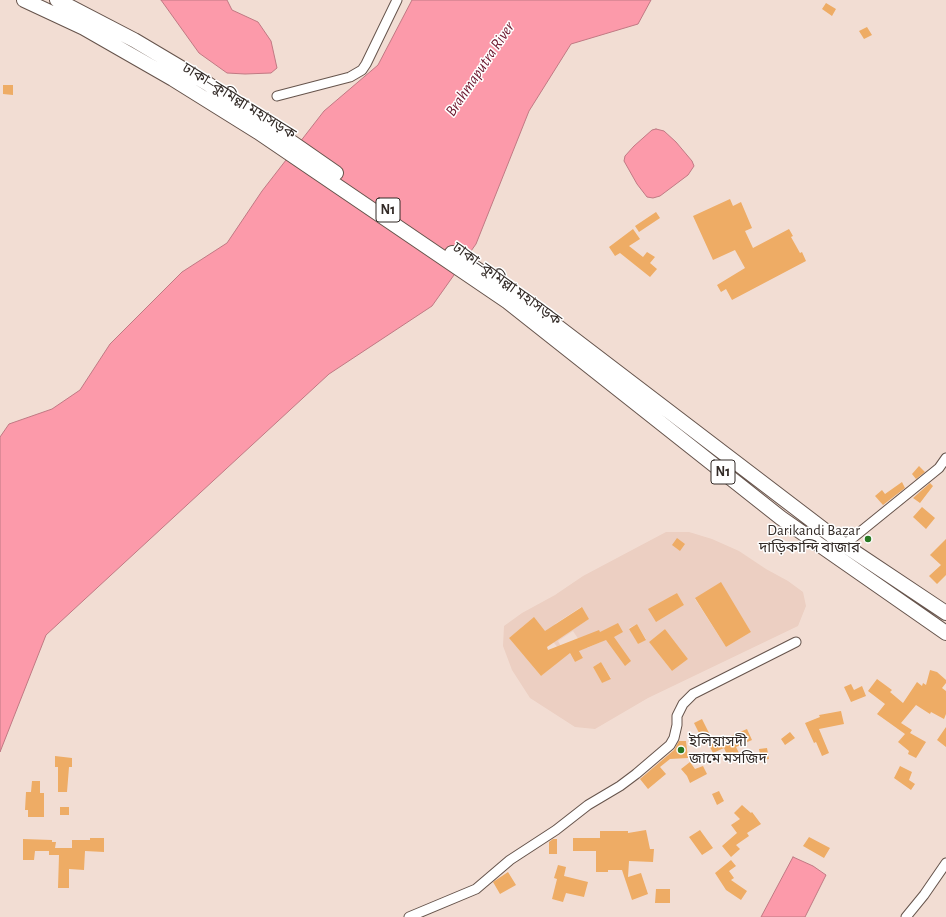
<!DOCTYPE html>
<meta charset="utf-8">
<style>
body{margin:0}
canvas{display:block;background:#f2ddd3}
</style>
<canvas width="946" height="917"></canvas>
<script>
const ctx = document.querySelector('canvas').getContext('2d');
ctx.lineJoin = 'round';
function fillPath(path, color) { ctx.fillStyle = color; ctx.fill(path, 'evenodd'); }
const shape = rows => new Path2D(rows.map(r => 'M' + r).join(''));
function strokePath(path, color, width, dash) { ctx.strokeStyle = color; ctx.lineWidth = width; ctx.lineCap = dash ? 'butt' : 'round'; ctx.setLineDash(dash || []); ctx.stroke(path); }
function write(font, color, halo, rows, align = 'center') {
  ctx.font = font + ' "Alegreya Sans","Noto Sans Bengali",sans-serif'; ctx.lineWidth = 3; ctx.setLineDash([]); ctx.textBaseline = 'middle'; ctx.strokeStyle = halo; ctx.fillStyle = color; for (const [text, x, y, turn = 0] of rows) {
    ctx.save(); ctx.translate(x, y); ctx.rotate((+turn || 0) * Math.PI / 180); ctx.textAlign = isNaN(turn) ? turn : align; if (halo) ctx.strokeText(text, 0, 0); ctx.fillText(text, 0, 0); ctx.restore();
  }
}
fillPath(shape([
 [666,532,689,532,712,539,739,551,766,569,788,581,803,592,806,606,798,626,648,698,595,729,575,727,530,698,512,670,503,646,504,626,522,613,555,595,583,576],
 [721,583,751,632,726,647,695,599],
 [677,593,684,605,670,613,663,602],
 [581,607,589,619,563,636,555,624],
 [533,618,565,656,541,676,509,638],
 [637,624,646,639,638,644,629,628],
 [665,629,688,659,672,671,649,642],
 [573,631,579,640,563,650,558,641],
 [599,631,603,641,587,648,582,637],
 [577,647,583,658,575,662,569,652],
 [601,662,611,678,602,683,593,667]
]), '#eccfc2');
const water = shape([
 [161,0,227,0,232,10,258,22,271,41,277,68,271,73,245,74,227,73,199,53,161,0],
 [412,0,651,0,638,24,571,44,529,111,476,244,432,306,329,374,46,635,0,752,0,437,9,424,52,409,80,390,110,344,182,272,227,243,262,191,324,111,378,65,412,0],
 [656,129,664,131,676,142,692,161,694,166,688,175,660,196,653,198,647,197,637,184,624,161,625,156,634,146,652,130,656,129],
 [793,857,813,866,826,875,805,917,761,917,793,857]
]);
fillPath(water, '#fc9aaa');
strokePath(water, '#c07983', 1);
fillPath(shape([
 [826,3,836,9,832,16,822,9],
 [867,27,872,35,864,39,859,31],
 [3,85,13,85,13,95,3,94],
 [730,199,733,206,741,202,752,228,745,231,753,248,789,229,793,236,791,237,800,253,802,252,806,261,732,300,726,289,721,292,717,285,745,268,735,250,713,260,693,216],
 [656,212,660,218,639,232,635,226],
 [633,229,640,239,629,246,643,257,647,252,655,257,650,263,657,269,650,277,620,253,615,256,609,247],
 [919,466,925,472,916,479,912,474],
 [902,482,905,488,883,505,875,496,882,490,885,494],
 [930,483,933,486,920,503,913,498],
 [922,507,935,518,926,529,913,517],
 [677,538,685,544,680,551,672,545],
 [946,539,946,575,937,584,929,576,941,565,930,555],
 [721,582,751,632,726,647,695,598],
 [677,593,684,605,656,622,648,609],
 [582,607,589,619,547,647,548,650,599,630,600,632,618,623,623,632,614,637,631,661,625,666,606,640,579,651,583,658,575,662,570,653,541,676,509,638,534,617,545,631],
 [637,624,646,640,638,644,629,629],
 [665,629,688,659,672,671,649,642],
 [601,662,611,679,602,683,593,667],
 [930,670,937,672,946,680,946,683,942,688,946,691,946,714,944,719,931,712,930,714,916,705,901,723,912,730,910,733,926,742,916,758,908,754,909,751,898,742,905,734,877,714,885,704,868,691,877,679,892,690,890,692,903,703,917,682,922,686,923,683,926,685],
 [851,684,854,690,862,686,866,696,851,702,844,687],
 [841,711,844,724,819,729,829,753,822,756,816,742,814,743,805,723,820,717,819,715],
 [702,719,713,741,705,745,694,723],
 [946,727,946,747,937,740],
 [747,729,752,740,736,747,739,753,729,759,724,748,713,753,709,745],
 [790,732,795,738,785,745,781,739],
 [679,741,686,741,688,758,670,759,660,767,666,774,648,789,640,779,674,750],
 [767,748,769,759,761,760,759,749],
 [55,756,72,758,72,767,69,767,67,792,58,792,58,767,55,767],
 [690,762,695,769,703,766,707,774,690,783,687,776,681,769],
 [900,766,912,772,909,780,915,784,911,790,894,778],
 [32,781,40,781,40,793,44,793,44,817,28,817,28,810,25,810,26,792,31,792],
 [719,791,724,801,717,805,712,794],
 [742,805,751,813,752,812,761,824,747,833,749,836,736,845,740,849,731,857,722,846,737,833,731,825,740,819,734,813],
 [60,807,69,807,69,815,60,815],
 [646,830,650,849,654,849,653,862,629,861,628,877,641,873,648,894,632,900,622,870,608,870,608,872,596,872,596,851,573,851,573,838,600,838,600,831,628,831,628,833],
 [700,830,713,848,702,855,689,837],
 [809,837,830,848,824,858,803,846],
 [90,838,104,838,104,852,85,851,84,870,69,869,69,888,58,888,59,855,49,855,49,851,35,851,34,860,23,860,23,839,52,840,52,842,56,842,55,848,72,848,72,840,90,840],
 [553,839,557,839,557,854,549,854,549,842],
 [731,860,736,866,729,871,734,878,731,880,747,891,741,900,726,890,715,873],
 [558,865,566,867,564,876,588,882,584,897,566,893,563,902,552,899,557,879,554,878],
 [508,872,516,885,500,894,493,882],
 [656,889,670,889,670,903,655,903]
]), '#eeac65');
const minor = shape([
 [277,96,350,77,362,70,366,64,397,0],
 [844,545,939,468,946,458],
 [409,917,476,889,510,860,556,830,588,805,620,786,636,774,670,745,674,738,677,725,677,716,683,704,693,694,796,642],
 [906,917,924,895,946,863]
]);
const trunk = shape([
 [24,0,84,28,173,79,258,132,508,302,781,518,946,633],
 [57,0,134,40,208,84,336,173],
 [452,253,515,294,844,545,946,613]
]);
strokePath(minor, '#66544c', 11);
strokePath(trunk, '#66544c', 16);
strokePath(minor, '#fff', 9);
strokePath(trunk, '#fff', 14);
for (const [x, y, r, color] of [
 [868,539,4,"#287822"],
 [681,750,4,"#287822"]
]) { const dot = new Path2D(); dot.arc(x, y, r, 0, 2 * Math.PI); ctx.fillStyle = color; ctx.fill(dot); strokePath(dot, '#fff', 1.5); }
for (const [x, y, w] of [
 [388,210,24],
 [723,472,24]
]) { const box = new Path2D(); box.roundRect(x - w / 2, y - 12, w, 24, 3); ctx.fillStyle = '#fff'; ctx.fill(box); strokePath(box, '#332b27', 1); }
write('bold 14px', '#332b27', null, [
 ["N1",388,210],
 ["N1",723,472]
]);
write('15px', '#332b27', '#fff', [
 ["ঢাকা–কুমিল্লা মহাসড়ক",239,101,32],
 ["ঢাকা–কুমিল্লা মহাসড়ক",507,284,36]
]);
write('15px', '#332b27', '#fff', [
 ["Darikandi Bazar",860,530],
 ["দাড়িকান্দি বাজার",860,547],
 ["ইলিয়াসদী",689,741,"left"],
 ["জামে মসজিদ",689,758,"left"]
], 'right');
write('italic 16px', '#6d182f', '#fff', [
 ["Brahmaputra River",480,69,-56]
]);
</script>
